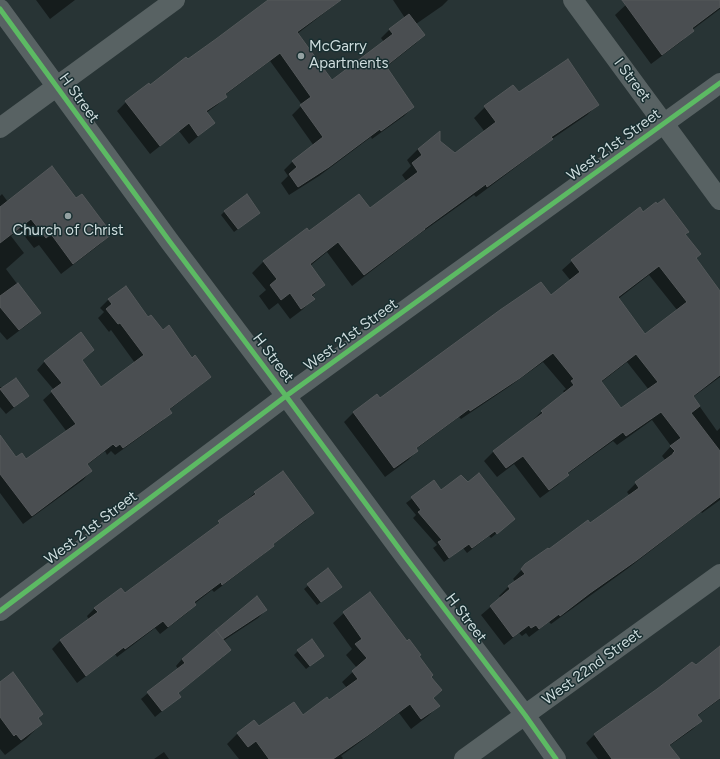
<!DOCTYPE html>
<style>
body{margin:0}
canvas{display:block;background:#283435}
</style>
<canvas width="720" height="759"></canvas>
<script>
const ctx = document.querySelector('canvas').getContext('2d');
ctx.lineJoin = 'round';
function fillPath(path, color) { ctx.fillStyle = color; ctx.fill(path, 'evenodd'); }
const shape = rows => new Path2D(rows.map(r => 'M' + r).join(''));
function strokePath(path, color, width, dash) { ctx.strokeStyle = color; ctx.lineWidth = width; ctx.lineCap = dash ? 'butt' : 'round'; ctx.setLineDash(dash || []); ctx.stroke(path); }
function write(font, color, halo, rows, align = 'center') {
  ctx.font = font + ' Figtree,sans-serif'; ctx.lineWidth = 3; ctx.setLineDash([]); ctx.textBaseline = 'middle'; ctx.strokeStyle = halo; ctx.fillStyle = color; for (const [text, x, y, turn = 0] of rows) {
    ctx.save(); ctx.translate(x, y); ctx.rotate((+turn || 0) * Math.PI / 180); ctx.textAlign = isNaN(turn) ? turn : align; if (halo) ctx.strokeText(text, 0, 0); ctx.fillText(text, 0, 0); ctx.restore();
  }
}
fillPath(shape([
 [36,0,75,0,50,19],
 [269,0,341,0,297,34,331,81,384,42,381,38,390,29,405,18,393,0,448,0,442,6,416,24,424,35,415,44,386,67,413,107,404,116,372,139,371,137,319,176,289,195,281,183,288,176,284,170,293,161,314,146,292,115,302,105,270,61,225,95,226,96,217,105,206,113,214,123,189,144,179,131,150,154,117,111,126,102,188,60],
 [631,0,720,0,720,9,692,30,682,41,651,64,615,15],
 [518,94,598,104,587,115,549,141,540,149,476,197,474,195,418,235,352,286,327,252,310,266,324,285,311,297,313,299,302,310,290,319,278,303,269,310,259,296,266,290,252,273,263,262,309,233,369,210,407,182,402,175,411,166,407,160,418,149,455,155,485,132,474,118,485,107],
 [2,194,8,202,76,199,111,234,99,245,61,274,39,245,34,248,19,229,11,236,24,253,6,269,39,313,28,324,7,340,0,332,0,196],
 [639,208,643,213,688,231,685,235,700,254,695,259,720,293,720,377,693,397,717,431,720,428,720,500,702,513,701,512,627,569,551,624,549,622,529,637,526,633,522,636,519,633,504,645,481,615,501,598,499,596,508,587,516,582,513,579,526,565,590,524,630,496,627,492,636,483,666,461,662,456,671,446,652,420,617,445,613,441,567,474,559,484,540,498,514,464,497,477,484,461,493,452,533,422,532,421,541,412,565,394,563,391,566,389,543,362,510,386,461,419,459,417,416,449,417,451,408,460,385,477,344,422,353,413,377,396,380,400,551,297,571,281,562,270,572,261],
 [649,275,677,310,645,335,618,299],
 [627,362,649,390,621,409,600,383],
 [225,211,255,216,234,232,221,215],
 [126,287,148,318,210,377,201,385,169,410,170,413,162,421,115,455,111,451,107,455,105,451,87,465,91,471,83,480,23,524,0,493,0,452,26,460,67,432,43,400,54,390,37,370,45,361,93,350,81,361,101,388,135,363,111,330,109,332,98,318,104,312,100,308,108,300],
 [0,387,5,387,28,396,6,414,0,407],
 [283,472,312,513,305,521,272,545,264,554,214,592,212,590,194,604,195,605,187,613,160,634,155,628,117,657,115,654,77,683,52,649,60,641,89,620,87,616,95,608,124,594,211,530,255,493],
 [434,482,441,491,468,483,514,519,491,538,489,536,467,553,463,548,444,562,433,548,437,545,413,518,416,515,406,503],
 [328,569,341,587,317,605,304,589],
 [369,594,406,643,420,655,418,657,430,677,432,698,438,706,428,716,411,729,399,713,341,756,343,758,342,759,239,759,227,744,237,734,254,721,259,728,303,716,329,701,347,688,342,682,357,668,346,655,352,649,333,623,344,613],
 [257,597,266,610,258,618,223,641,223,657,177,694,179,697,155,717,141,699,148,693,179,670,176,666,182,659],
 [720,648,720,699,697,716,701,721,693,729,669,746,679,759,598,759,586,743,594,735,657,690,695,667],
 [298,651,323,656,306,669,294,655],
 [0,683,41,724,26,739,5,755,0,749],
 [164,752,169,759,154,759]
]), '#0007');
const building = shape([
 [268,0,341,0,297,32,332,80,393,34,389,29,409,14,425,35,386,66,414,107,381,131,380,129,329,167,298,187,289,174,297,167,292,161,323,137,300,105,311,97,280,53,225,94,227,97,206,111,215,123,198,136,189,123,160,146,125,101,149,83,150,85,186,57,188,59,216,39,268,0],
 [622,0,720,0,720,7,692,28,694,31,662,55,622,0],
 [568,59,599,105,551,137,553,139,487,187,486,184,424,229,425,229,364,275,338,242,310,264,325,285,311,295,315,299,301,309,290,293,281,300,270,285,277,279,263,261,307,228,309,231,359,194,370,208,418,172,412,163,422,155,418,149,440,131,440,141,455,153,496,122,484,106,513,85,519,92,568,59],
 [52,166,76,198,82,194,112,234,73,264,51,234,46,238,31,219,0,243,0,207,52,166],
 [247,194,260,213,238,229,224,211,247,194],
 [664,199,689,232,685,234,701,254,696,258,720,291,720,375,693,396,700,406,691,413,720,451,720,497,637,560,590,593,560,616,559,614,539,629,536,625,531,628,529,625,513,637,490,606,510,589,508,586,525,574,521,569,525,564,548,548,549,549,588,520,590,523,639,488,635,482,673,454,673,453,675,451,670,446,681,438,661,412,626,436,623,432,567,473,569,475,549,490,523,456,506,468,493,451,543,413,541,411,574,385,571,381,574,379,553,353,520,378,470,411,469,409,416,448,418,451,394,468,353,412,377,394,380,398,500,310,541,282,551,295,580,272,571,260,640,207,643,212,656,202,657,204,664,199],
 [659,266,687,302,645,334,618,297,659,266],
 [636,354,658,382,621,408,601,381,636,354],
 [18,283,41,313,19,330,0,307,0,296,18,283],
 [126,286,148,317,151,315,163,330,169,325,192,358,195,355,211,377,169,409,172,413,123,448,120,444,116,447,113,444,87,464,92,471,32,516,0,474,0,435,16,457,22,453,26,459,76,424,51,391,62,383,44,361,81,332,94,350,82,360,101,387,144,355,120,323,118,324,106,309,112,304,108,299,126,286],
 [16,378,29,396,14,407,0,389,16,378],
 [283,471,314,513,273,544,274,546,222,585,221,582,194,602,196,605,168,627,163,621,125,649,124,647,86,676,60,640,98,612,94,608,121,588,125,593,220,523,218,521,256,494,254,492,283,471],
 [479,473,515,519,497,534,495,531,472,548,469,544,449,558,438,542,442,540,418,512,421,510,411,497,434,480,441,490,461,475,468,482,479,473],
 [328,568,342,587,321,602,307,584,328,568],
 [370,592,407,641,409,639,421,655,419,656,433,675,431,677,442,690,433,698,440,706,421,719,410,704,368,735,333,759,269,759,256,741,248,747,237,733,254,720,259,726,294,702,303,715,327,697,329,700,358,679,352,671,367,658,355,644,362,639,343,612,370,592],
 [257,596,267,610,223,639,216,630,257,596],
 [216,630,231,650,178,693,181,697,162,711,147,692,185,663,182,659,216,630],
 [312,639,324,656,310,666,297,650,312,639],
 [720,646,720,698,697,715,702,721,669,745,680,759,612,759,594,734,657,689,692,662,696,665,720,646],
 [13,672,43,714,38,718,42,724,21,740,16,734,14,736,0,717,0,682,13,672]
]);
fillPath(building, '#4a4e51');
strokePath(building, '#54585a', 1);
strokePath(shape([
 [573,0,720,200],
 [0,9,170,242,286,396,406,558,525,715,556,759],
 [0,128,175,0],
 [0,611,286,396,720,83],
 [464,759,720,574]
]), '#586263', 20);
strokePath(shape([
 [0,9,170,242,286,396,406,558,525,715,556,759],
 [0,611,286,396,720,83]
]), '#5cba63', 5);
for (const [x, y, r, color] of [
 [301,56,4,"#94a1a2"],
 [68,216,4,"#94a1a2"]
]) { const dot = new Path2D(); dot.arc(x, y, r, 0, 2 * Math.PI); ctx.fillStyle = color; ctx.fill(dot); strokePath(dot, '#182e30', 1.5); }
write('15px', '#cedcdd', '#182e30', [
 ["McGarry",309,47],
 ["Apartments",309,64],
 ["Church of Christ",68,231,"center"]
], 'left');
write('15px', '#cedcdd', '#182e30', [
 ["I Street",632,80,53],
 ["H Street",79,98,54],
 ["West 21st Street",614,145,-36],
 ["West 21st Street",351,335,-36],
 ["H Street",273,358,53],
 ["West 21st Street",91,528,-37],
 ["H Street",466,618,53],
 ["West 22nd Street",592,667,-36]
]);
</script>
